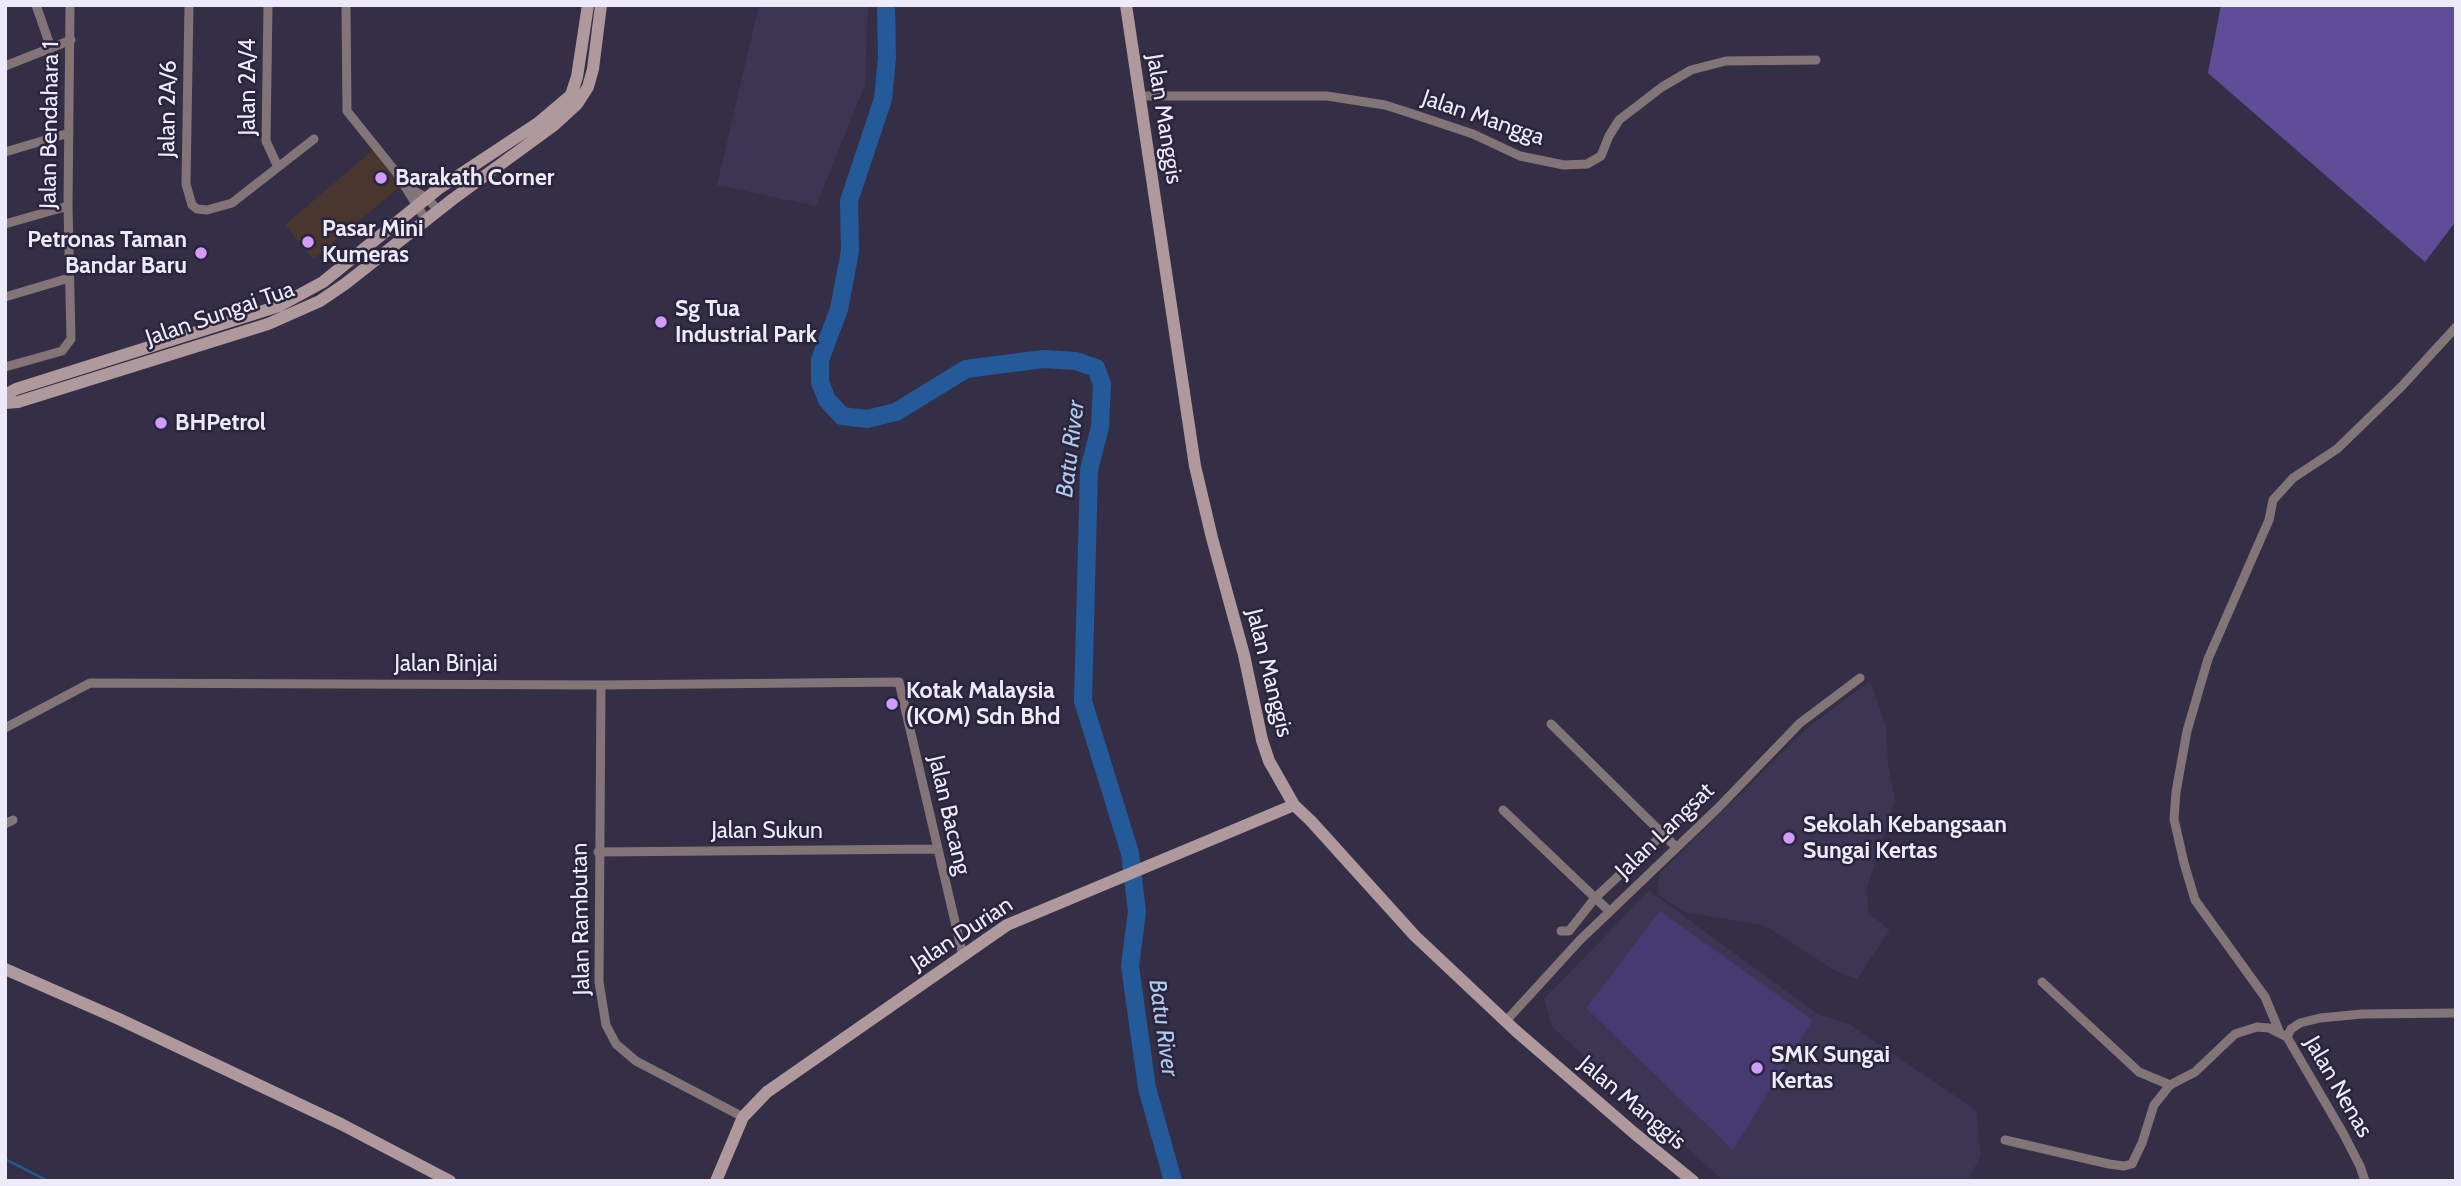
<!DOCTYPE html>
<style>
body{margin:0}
#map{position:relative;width:2461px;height:1186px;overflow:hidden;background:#342f47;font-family:Cabin,sans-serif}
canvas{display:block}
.frame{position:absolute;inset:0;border:7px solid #edeafa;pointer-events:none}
</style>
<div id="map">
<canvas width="2461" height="1186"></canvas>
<div class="frame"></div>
</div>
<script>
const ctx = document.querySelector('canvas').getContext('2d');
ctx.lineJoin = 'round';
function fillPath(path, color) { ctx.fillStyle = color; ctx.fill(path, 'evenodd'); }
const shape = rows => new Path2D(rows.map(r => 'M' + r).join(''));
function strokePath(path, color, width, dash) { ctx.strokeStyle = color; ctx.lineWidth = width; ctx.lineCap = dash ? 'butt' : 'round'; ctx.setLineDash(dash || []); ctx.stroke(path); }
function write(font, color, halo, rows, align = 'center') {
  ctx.font = font + ' Cabin,sans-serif'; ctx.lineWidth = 5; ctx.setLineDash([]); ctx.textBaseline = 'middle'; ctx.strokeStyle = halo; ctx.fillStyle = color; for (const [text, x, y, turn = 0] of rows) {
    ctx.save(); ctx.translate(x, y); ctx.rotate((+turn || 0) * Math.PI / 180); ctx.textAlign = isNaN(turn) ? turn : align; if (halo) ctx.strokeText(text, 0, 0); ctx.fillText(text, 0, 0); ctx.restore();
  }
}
fillPath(shape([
 [374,149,401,186,313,259,285,225]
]), '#49362f');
fillPath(shape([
 [759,5,868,5,865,85,816,206,717,185],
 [1870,681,1886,727,1888,766,1895,799,1867,888,1868,913,1890,930,1857,979,1838,972,1765,926,1685,912,1659,895,1659,874,1805,730],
 [1649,891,1819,1015,1847,1023,1976,1110,1981,1156,1967,1181,1724,1181,1552,1027,1544,999]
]), '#3c3654');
fillPath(shape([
 [1660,911,1813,1020,1733,1150,1586,1008]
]), '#473972');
fillPath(shape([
 [2221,5,2456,5,2456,221,2425,262,2208,73]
]), '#5f4d97');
strokePath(shape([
 [5,1159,48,1181]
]), '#245a99', 2.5);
strokePath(shape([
 [886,5,887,58,883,99,849,201,850,251,839,309,820,360,820,382,827,400,842,416,867,419,896,412,966,369,1043,359,1076,361,1096,368,1102,384,1100,427,1089,470,1083,701,1130,853,1137,911,1130,966,1147,1088,1173,1181]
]), '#245a99', 18);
strokePath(shape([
 [36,5,51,48],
 [189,5,186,184,192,205,197,209,207,210,232,203,314,139],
 [268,5,266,141,278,167],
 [346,5,347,111,396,172,426,220],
 [5,66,71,40],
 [1139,96,1327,96,1385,105,1407,112,1473,134,1520,156,1564,165,1587,164,1601,156,1609,136,1619,120,1662,87,1691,70,1726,61,1816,60],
 [5,152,69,133],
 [407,187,427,198,438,210],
 [5,224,68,206],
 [5,297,69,278],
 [5,367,62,351,71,339,68,206,70,5],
 [601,685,599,982,606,1025,616,1044,636,1061,743,1117],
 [1551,724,1676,847],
 [5,728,90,683,601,685,899,682,963,956],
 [1503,810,1609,911],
 [5,824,13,820],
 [598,852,936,849],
 [1561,931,1569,931,1595,898,1692,807],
 [2042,982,2139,1072,2170,1085],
 [1505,1022,1580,940,1718,808,1800,723,1860,678],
 [2280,1033,2265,997,2195,900,2184,863,2174,819,2176,792,2187,731,2208,659,2269,520,2273,500,2293,478,2337,449,2402,386,2456,327],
 [2287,1037,2291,1029,2300,1023,2320,1018,2362,1014,2456,1013],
 [2005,1140,2109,1164,2124,1166,2132,1164,2142,1143,2154,1105,2170,1085,2195,1072,2235,1034,2257,1027,2269,1028,2287,1037,2343,1133,2360,1166,2365,1181]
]), '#837477', 9);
strokePath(shape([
 [1126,5,1195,466,1212,538,1244,655,1262,740,1269,761,1294,805,1311,821,1415,936,1516,1031,1634,1133,1693,1181],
 [5,395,16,389,279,306,323,282,438,189,538,123,571,95,577,77,588,5],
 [5,403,18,402,268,324,320,301,345,284,453,199,553,126,577,104,588,87,593,69,601,5],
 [5,969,119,1019,341,1124,450,1181],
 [716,1181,743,1117,767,1092,1007,925,1294,805]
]), '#b0999d', 12);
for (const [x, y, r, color] of [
 [381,178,7,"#d09dff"],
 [308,242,7,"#d09dff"],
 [201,253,7,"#d09dff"],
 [661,322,7,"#d09dff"],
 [161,423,7,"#d09dff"],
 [892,704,7,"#d09dff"],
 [1789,838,7,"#d09dff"],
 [1757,1068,7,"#d09dff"]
]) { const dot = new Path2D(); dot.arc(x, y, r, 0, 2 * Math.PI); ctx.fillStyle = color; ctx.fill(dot); strokePath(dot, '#2a253c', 2.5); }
write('23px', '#edeafa', '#2a253c', [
 ["Jalan 2A/4",248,87,-90],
 ["Jalan 2A/6",168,109,-89],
 ["Jalan Mangga",1483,118,19],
 ["Jalan Manggis",1164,119,81],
 ["Jalan Bendahara 1",50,125,-89],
 ["Jalan Sungai Tua",220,314,-19],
 ["Jalan Binjai",446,664],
 ["Jalan Manggis",1269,673,76],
 ["Jalan Bacang",949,815,77],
 ["Jalan Sukun",767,831],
 ["Jalan Langsat",1665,831,-44],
 ["Jalan Rambutan",581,919,-91],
 ["Jalan Durian",962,934,-33],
 ["Jalan Nenas",2338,1087,60],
 ["Jalan Manggis",1632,1103,40]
]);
write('bold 23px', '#edeafa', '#2a253c', [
 ["Barakath Corner",395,178],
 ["Pasar Mini",322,229],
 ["Kumeras",322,255],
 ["Petronas Taman",187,240,"right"],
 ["Bandar Baru",187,266,"right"],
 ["Sg Tua",675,309],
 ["Industrial Park",675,335],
 ["BHPetrol",175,423],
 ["Kotak Malaysia",906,691],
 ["(KOM) Sdn Bhd",906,717],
 ["Sekolah Kebangsaan",1803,825],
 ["Sungai Kertas",1803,851],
 ["SMK Sungai",1771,1055],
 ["Kertas",1771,1081]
], 'left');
write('italic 24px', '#adc9ed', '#2a253c', [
 ["Batu River",1071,449,-83],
 ["Batu River",1163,1028,82]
]);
</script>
